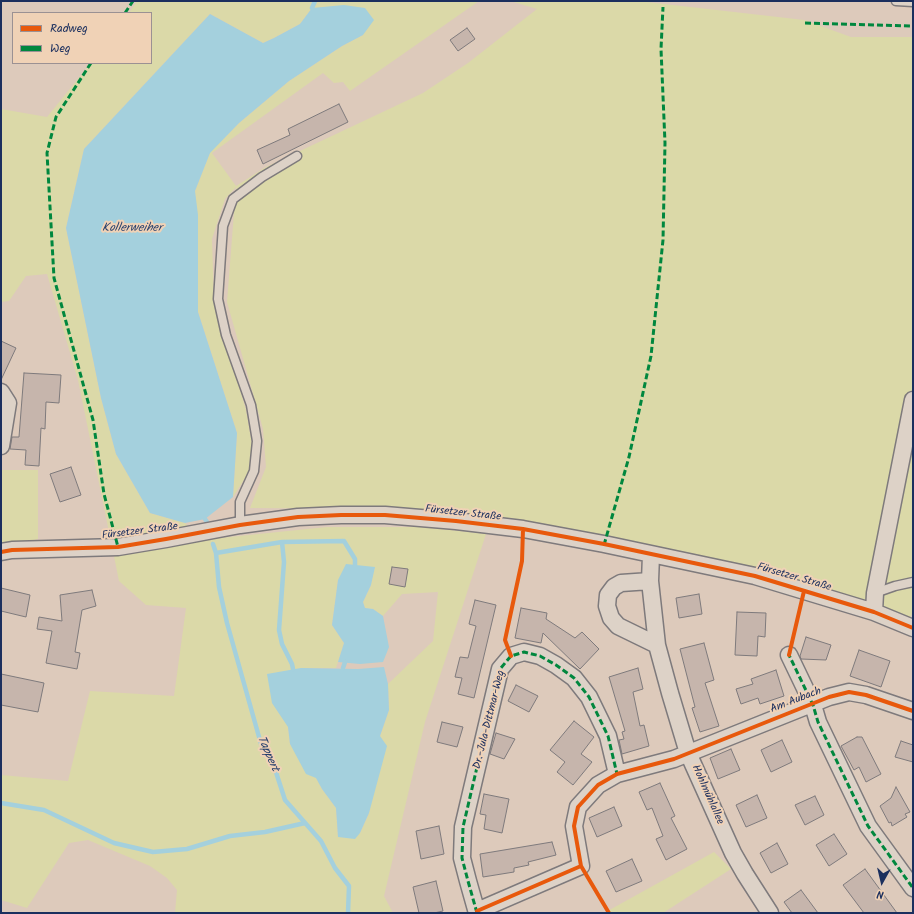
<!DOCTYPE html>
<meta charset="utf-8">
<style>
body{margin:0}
#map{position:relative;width:914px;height:914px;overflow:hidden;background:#ddcabb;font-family:Kalam,sans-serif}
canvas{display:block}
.frame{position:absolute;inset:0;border:2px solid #1b2f5e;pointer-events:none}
.legend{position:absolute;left:12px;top:12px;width:140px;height:52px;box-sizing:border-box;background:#f0d2b6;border:1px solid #9b9193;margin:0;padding:5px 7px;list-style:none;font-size:12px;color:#1b2f5e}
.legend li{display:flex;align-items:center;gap:8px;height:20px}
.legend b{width:20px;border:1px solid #9b9193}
.north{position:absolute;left:862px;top:862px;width:40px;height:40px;-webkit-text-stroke:3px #f0d2b6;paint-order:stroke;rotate:188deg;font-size:11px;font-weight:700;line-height:16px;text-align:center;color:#1b2f5e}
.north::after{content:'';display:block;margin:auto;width:14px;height:18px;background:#1b2f5e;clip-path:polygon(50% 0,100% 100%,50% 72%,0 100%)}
</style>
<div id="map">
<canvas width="914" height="914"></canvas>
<div class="frame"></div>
<ul class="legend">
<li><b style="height:5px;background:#e8590c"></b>Radweg</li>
<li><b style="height:5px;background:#00873e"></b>Weg</li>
</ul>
<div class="north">N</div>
</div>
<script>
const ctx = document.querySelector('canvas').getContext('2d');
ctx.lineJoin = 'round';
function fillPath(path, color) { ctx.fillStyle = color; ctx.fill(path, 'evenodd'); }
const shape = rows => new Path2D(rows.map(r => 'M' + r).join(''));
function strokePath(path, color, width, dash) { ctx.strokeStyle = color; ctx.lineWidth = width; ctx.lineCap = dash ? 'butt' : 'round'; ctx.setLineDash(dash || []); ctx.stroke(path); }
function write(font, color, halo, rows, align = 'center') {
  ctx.font = font + ' Kalam,sans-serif'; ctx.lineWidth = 4; ctx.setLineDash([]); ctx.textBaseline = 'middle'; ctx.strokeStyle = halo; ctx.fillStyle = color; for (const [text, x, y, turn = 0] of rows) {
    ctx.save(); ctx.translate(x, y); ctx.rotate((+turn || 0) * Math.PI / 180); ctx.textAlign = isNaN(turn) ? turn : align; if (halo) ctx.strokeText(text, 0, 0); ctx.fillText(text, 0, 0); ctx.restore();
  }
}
fillPath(shape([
 [137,1,479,1,350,91,343,82,334,83,323,73,212,153,236,186,266,167,423,93,468,63,537,9,510,1,638,1,804,20,851,37,913,37,913,612,909,620,863,603,392,509,250,508,266,467,263,429,227,302,236,187,225,199,212,239,214,302,246,410,252,444,249,472,233,497,237,433,198,312,195,191,210,152,239,123,289,81,342,46,363,35,312,8,300,24,274,38,263,43,210,14,84,149,66,228,101,398,116,454,150,513,185,523,200,540,327,527,423,527,486,534,425,722,384,896,393,913,175,913,177,890,167,878,150,866,88,840,69,843,27,908,1,900,1,775,68,781,90,691,174,696,186,608,146,605,119,581,78,380,47,274,26,276,9,301,1,302,1,109,47,117,91,63,151,63,151,13,129,13],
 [338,580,371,585,363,602,365,608,373,609,383,616,402,594,438,592,433,641,388,684,389,710,380,736,369,813,360,833,338,837,336,808,322,789,316,777,290,744,288,727,301,668,336,668,338,662,344,643,332,625],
 [1,470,38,470,38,539,6,547,1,547],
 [714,852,731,869,663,913,604,913]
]), '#dbd9a8');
fillPath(shape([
 [344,5,365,8,374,20,363,35,342,46,289,81,239,123,210,153,195,191,198,215,198,312,237,433,233,497,205,519,185,523,150,513,116,454,101,398,66,228,84,149,210,14,263,43,274,38,300,24,312,8],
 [346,564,375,567,371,585,363,602,365,608,373,609,383,616,389,647,383,662,360,664,338,662,344,643,332,625,338,580],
 [384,667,388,684,389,710,380,736,387,746,369,813,360,833,355,839,338,837,336,808,322,789,316,778,306,774,290,744,288,727,272,703,267,674,301,668,358,669]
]), '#a4d0dd');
strokePath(shape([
 [312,8,315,1],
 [205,519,207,522],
 [282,542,344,541,355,559,355,565],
 [213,544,216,553,219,587,227,623,261,744,273,763,285,800,321,841,335,868,349,886,348,913],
 [216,553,282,542,284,562,279,630,282,644,292,664,293,669],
 [343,668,345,662],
 [1,803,44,810,114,843,153,852,187,849,230,836,265,832,305,823]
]), '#a4d0dd', 4.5);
const building = shape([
 [467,28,475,39,458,51,450,40,467,28],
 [339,104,348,122,263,164,257,150,290,135,288,129,339,104],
 [1,341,16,348,1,380,1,341],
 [24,373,61,375,59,403,46,402,45,429,41,428,39,466,25,465,26,450,10,449,12,437,19,437,24,373],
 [71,467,81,495,60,502,50,474,71,467],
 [392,567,408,569,405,587,389,584,392,567],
 [1,588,30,595,26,617,1,611,1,588],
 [92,590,96,606,82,610,75,652,80,653,77,669,46,663,52,631,37,629,39,617,62,621,60,595,92,590],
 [699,594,702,614,679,618,676,598,699,594],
 [475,600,496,605,474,698,458,694,462,678,455,677,460,657,468,658,476,626,469,624,475,600],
 [521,608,547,613,546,619,575,638,582,632,599,649,580,669,543,633,541,643,515,638,521,608],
 [737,612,766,613,765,637,758,636,757,656,735,655,737,612],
 [806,637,831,645,826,660,801,659,800,656,806,637],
 [704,643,714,680,705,683,719,726,700,732,692,708,695,707,680,649,704,643],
 [859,650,890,661,881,687,850,676,859,650],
 [638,668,643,689,633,692,640,726,644,725,649,746,622,754,619,740,624,739,622,732,625,731,609,677,638,668],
 [776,670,784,696,760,704,758,698,741,704,736,689,753,684,751,679,776,670],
 [1,674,44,683,38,712,1,705,1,674],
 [516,685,538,696,529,712,508,701,516,685],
 [574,721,594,737,581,754,592,762,573,785,557,772,565,762,550,750,574,721],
 [442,722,463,727,457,747,437,742,442,722],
 [496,733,515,739,504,759,490,754,496,733],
 [857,737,862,737,881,774,866,782,859,767,854,770,841,746,857,737],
 [782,740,792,762,771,772,761,750,782,740],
 [901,741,913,745,913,762,895,757,901,741],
 [731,749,740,770,718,779,710,758,731,749],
 [660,783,675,816,671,818,687,849,666,860,656,839,663,836,652,808,647,810,639,792,660,783],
 [896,787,910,812,905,814,907,817,892,826,891,822,889,823,880,806,891,798,896,787],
 [484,794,509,799,502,833,484,829,486,815,480,814,484,794],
 [757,795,767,818,746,827,736,805,757,795],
 [815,796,824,815,805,825,795,805,815,796],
 [614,807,622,826,597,837,589,818,614,807],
 [439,826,444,854,421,859,416,831,439,826],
 [834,834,847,854,829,866,816,845,834,834],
 [552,842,556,855,528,862,529,865,514,868,514,872,483,877,480,854,552,842],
 [777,843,788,864,771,873,760,853,777,843],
 [632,859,642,881,616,892,606,871,632,859],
 [865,869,897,913,864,913,843,885,865,869],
 [436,881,443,911,434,913,419,913,413,887,436,881],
 [801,890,818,913,792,913,784,902,801,890]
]);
fillPath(building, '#c6b5ac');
strokePath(building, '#7e7a7c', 1);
const lane = shape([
 [896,1,913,2],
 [240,525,240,502,254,471,257,441,251,405,226,335,218,299,223,226,233,199,262,177,297,156],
 [875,593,895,586,913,582]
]);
const street = shape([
 [1,392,8,403,1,446],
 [1,552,12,550,118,547,166,539,240,525,298,517,341,515,385,515,456,521,523,529,604,544,755,576,874,612,913,628],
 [651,555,650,581,657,645,670,693,688,753,733,853,745,874,770,913],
 [650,581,621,583,614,587,608,595,607,606,611,618,618,626,657,645],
 [874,612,875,593,913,400],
 [789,655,813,705,818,722,868,826,913,888],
 [477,911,581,866,574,826,578,807,598,785,617,774,674,759,829,697,849,692,866,695,913,711],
 [477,913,468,881,462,858,463,827,500,669,511,656,524,652,540,656,556,665,574,678,589,697,608,736,617,774]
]);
strokePath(lane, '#7e7a7c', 11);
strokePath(street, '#7e7a7c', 19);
strokePath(lane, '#ddd2c7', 8);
strokePath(street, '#ddd2c7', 16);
strokePath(shape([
 [125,13,133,1],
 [805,23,913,26],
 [91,63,56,117,47,153,54,278,93,420,104,494,118,547],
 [604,545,629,457,651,356,663,240,665,143,661,49,663,7],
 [790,652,789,655,813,705,818,722,868,826,913,888],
 [477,913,468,881,462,858,463,827,500,669,511,656,524,652,540,656,556,665,574,678,589,697,608,736,617,774]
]), '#00873e', 3, [6, 3]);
strokePath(shape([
 [1,552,12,550,118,547,166,539,240,525,298,517,341,515,385,515,456,521,523,529,604,544,755,576,874,612,913,628],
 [789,655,804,591],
 [511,656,505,640,522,561,523,529],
 [581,866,609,913],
 [477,911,581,866,574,826,578,807,598,785,617,774,674,759,829,697,849,692,866,695,913,711]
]), '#e8590c', 4);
write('11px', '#1b2f5e', '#f0d2b6', [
 ["Fürsetzer Straße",463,514,6],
 ["Fürsetzer Straße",140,532,-7],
 ["Fürsetzer Straße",794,578,16],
 ["Am Aubach",796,701,-21],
 ["Dr.-Jula-Dittmar-Weg",490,720,-76],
 ["Hohlmühlallee",707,795,66]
]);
write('italic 12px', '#263f6c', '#f0d2b6', [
 ["Kollerweiher",132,229],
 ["Tappert",267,754,66]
]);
</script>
